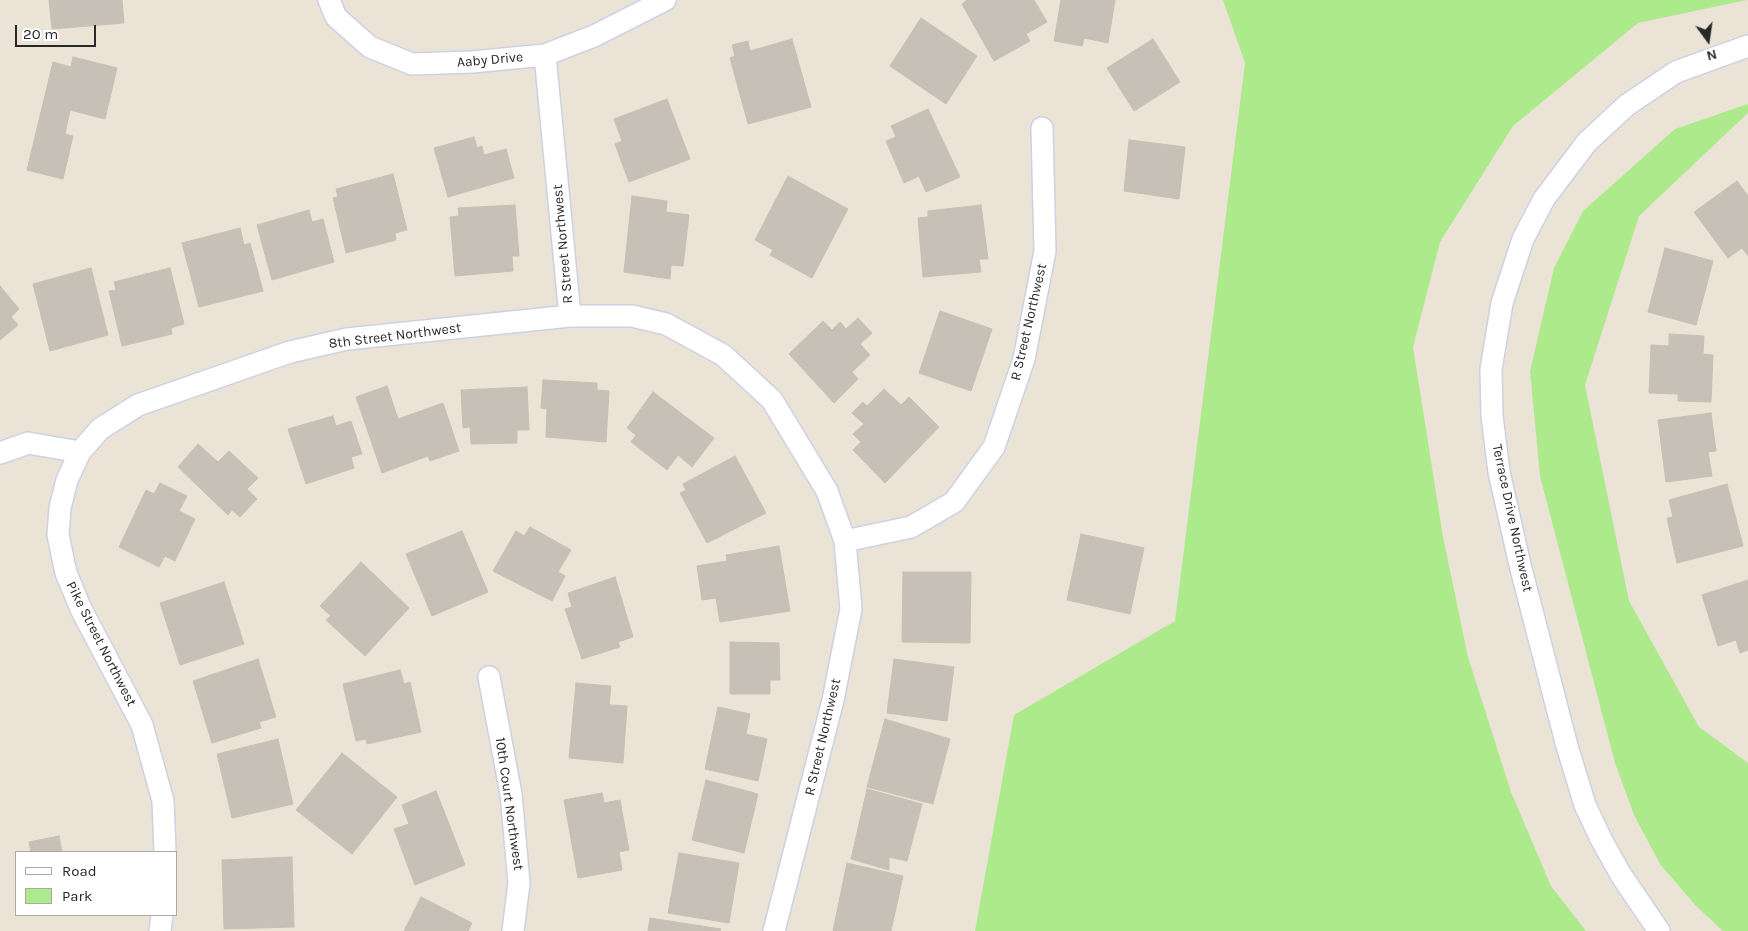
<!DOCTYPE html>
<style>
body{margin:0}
#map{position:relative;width:1748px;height:931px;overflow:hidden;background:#ece3d7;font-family:Karla,sans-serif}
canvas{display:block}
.legend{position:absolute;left:15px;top:851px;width:162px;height:65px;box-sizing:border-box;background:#fff;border:1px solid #a9a9a9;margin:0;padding:6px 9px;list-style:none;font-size:15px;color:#282828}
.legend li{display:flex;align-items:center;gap:10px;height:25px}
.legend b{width:25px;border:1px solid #a9a9a9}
.north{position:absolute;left:1683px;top:15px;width:50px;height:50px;-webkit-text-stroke:4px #fff;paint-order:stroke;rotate:166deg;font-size:14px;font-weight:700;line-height:20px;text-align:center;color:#282828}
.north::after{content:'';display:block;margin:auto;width:18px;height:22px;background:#282828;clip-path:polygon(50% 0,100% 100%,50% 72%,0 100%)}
.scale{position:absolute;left:15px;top:25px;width:81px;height:22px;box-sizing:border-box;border:2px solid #282828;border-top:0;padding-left:6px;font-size:15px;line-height:18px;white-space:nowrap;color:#282828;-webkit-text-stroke:4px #fff;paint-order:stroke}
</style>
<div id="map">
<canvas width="1748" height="931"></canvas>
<ul class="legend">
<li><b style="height:6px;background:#fff"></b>Road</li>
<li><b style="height:14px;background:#adea8c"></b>Park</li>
</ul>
<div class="north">N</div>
<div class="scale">20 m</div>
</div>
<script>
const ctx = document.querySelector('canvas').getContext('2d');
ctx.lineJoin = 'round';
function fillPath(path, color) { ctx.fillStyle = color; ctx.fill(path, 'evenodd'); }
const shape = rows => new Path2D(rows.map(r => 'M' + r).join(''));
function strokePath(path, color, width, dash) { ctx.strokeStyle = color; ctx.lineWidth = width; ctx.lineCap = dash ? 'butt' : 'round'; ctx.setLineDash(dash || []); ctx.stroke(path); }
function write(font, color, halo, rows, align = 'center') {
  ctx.font = font + ' Karla,sans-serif'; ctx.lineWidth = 5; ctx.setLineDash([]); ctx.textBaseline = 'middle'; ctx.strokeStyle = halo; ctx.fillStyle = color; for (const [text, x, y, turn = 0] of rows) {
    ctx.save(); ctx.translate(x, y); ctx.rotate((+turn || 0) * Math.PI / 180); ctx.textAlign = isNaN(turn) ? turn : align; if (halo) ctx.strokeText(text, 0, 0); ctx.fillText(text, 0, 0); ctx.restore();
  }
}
fillPath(shape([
 [1223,0,1747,0,1638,23,1513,126,1440,242,1413,347,1443,537,1468,657,1511,792,1551,886,1586,931,975,931,1014,715,1175,621,1245,63],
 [1748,104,1748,113,1639,216,1585,385,1629,601,1699,727,1748,763,1748,931,1723,931,1696,906,1660,864,1634,815,1615,763,1540,476,1530,371,1554,268,1583,211,1675,129]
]), '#adea8c');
const building = shape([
 [49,0,122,0,124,23,52,29,49,0],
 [967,0,1034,0,1047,22,1026,34,1030,41,994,61,962,4,967,0],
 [1061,0,1115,0,1108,43,1084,38,1082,46,1054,41,1061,0],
 [921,18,977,56,946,104,890,66,921,18],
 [792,39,811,107,748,124,730,58,735,56,732,45,748,41,750,51,792,39],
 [1153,39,1180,82,1134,111,1107,68,1153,39],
 [73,57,117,68,105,119,70,110,65,134,73,136,63,179,27,170,53,62,71,67,73,57],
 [667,99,690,159,629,182,615,144,622,141,614,119,667,99],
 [928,109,960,177,926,192,919,176,904,183,886,141,896,137,891,126,928,109],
 [474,137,477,148,482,146,484,155,506,149,514,178,448,197,434,148,474,137],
 [1129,140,1185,147,1179,199,1124,191,1129,140],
 [393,174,407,230,395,233,396,240,346,253,333,198,338,197,336,189,393,174],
 [788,176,848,209,812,278,770,255,773,250,755,240,788,176],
 [1737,181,1748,196,1748,256,1742,248,1728,258,1694,212,1737,181],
 [632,196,667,201,666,212,689,215,683,266,671,265,670,279,624,272,632,196],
 [515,205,519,256,512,256,513,271,455,276,450,217,459,216,458,208,515,205],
 [981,205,988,259,979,259,981,272,923,277,918,218,928,217,928,211,981,205],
 [309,210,312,222,323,219,334,262,272,280,257,225,309,210],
 [240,228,244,245,250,243,263,291,199,307,182,243,240,228],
 [1665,248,1713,261,1696,325,1648,312,1665,248],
 [91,268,108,335,50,351,33,284,91,268],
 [170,268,184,324,171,328,172,334,122,346,109,291,116,290,114,282,170,268],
 [0,286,19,309,11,317,18,325,0,340,0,286],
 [940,311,992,329,971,391,919,373,940,311],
 [858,318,872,333,860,344,870,355,852,372,858,379,834,403,789,354,823,321,832,330,840,322,846,329,858,318],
 [1669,334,1704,336,1703,354,1713,355,1711,402,1678,401,1678,394,1649,393,1651,345,1669,346,1669,334],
 [543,380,597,383,597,390,609,391,606,442,546,437,547,409,541,408,543,380],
 [387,386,398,419,443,403,459,451,430,461,428,456,382,473,356,397,387,386],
 [527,387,529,430,517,430,517,443,471,444,470,427,463,428,461,390,527,387],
 [884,389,901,405,909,397,939,427,885,483,853,450,861,442,853,434,864,424,852,413,863,402,867,406,884,389],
 [653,392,714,438,692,467,678,455,667,470,631,442,636,435,627,428,653,392],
 [1711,413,1716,451,1708,452,1712,476,1666,482,1658,420,1711,413],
 [333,416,336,426,351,421,362,454,351,457,354,468,306,484,288,429,333,416],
 [198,444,218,462,229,451,258,478,247,489,257,499,240,517,232,510,228,515,178,467,198,444],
 [735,456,766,513,707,543,680,493,686,490,683,484,735,456],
 [160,483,187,496,179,511,195,519,175,561,165,556,159,567,119,547,146,490,154,494,160,483],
 [1727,484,1743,546,1677,563,1667,518,1673,517,1669,500,1727,484],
 [530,527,571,550,558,572,565,576,552,601,493,571,516,531,524,536,530,527],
 [462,531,488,592,432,616,406,554,462,531],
 [1081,534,1144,548,1130,614,1067,600,1081,534],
 [779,546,790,611,720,622,716,598,702,600,697,566,727,561,726,555,779,546],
 [361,562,409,608,365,656,326,620,331,616,320,606,361,562],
 [903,572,971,572,970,643,902,642,903,572],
 [615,577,633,637,618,642,620,647,582,659,565,609,572,607,568,593,615,577],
 [1748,580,1748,650,1740,653,1736,640,1718,646,1702,595,1748,580],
 [224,582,244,644,180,665,160,603,224,582],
 [730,642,779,643,780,680,770,680,770,694,730,694,730,642],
 [258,659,276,717,259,722,261,728,212,743,193,681,258,659],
 [894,659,954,667,947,721,887,713,894,659],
 [400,670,404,684,410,682,421,732,367,744,366,739,356,741,343,684,400,670],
 [576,683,611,686,609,705,627,706,623,763,569,758,576,683],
 [718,707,750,714,746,734,767,739,758,781,705,769,718,707],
 [885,719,950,739,933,804,867,787,885,719],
 [278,739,293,804,232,818,217,754,278,739],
 [342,753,397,797,352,854,296,810,342,753],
 [706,780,758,794,744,853,692,840,706,780],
 [867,789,922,804,907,861,889,857,889,870,851,859,867,789],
 [436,791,465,865,415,885,394,829,409,824,402,805,436,791],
 [602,793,604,803,620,800,629,850,619,852,622,870,578,878,564,800,602,793],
 [59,836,62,852,31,852,29,842,59,836],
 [679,853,739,863,729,923,668,913,679,853],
 [292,857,294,927,224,929,222,860,292,857],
 [847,863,903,876,891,931,833,931,847,863],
 [421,897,472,923,468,931,404,931,421,897],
 [650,918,721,929,720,931,648,931,650,918]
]);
fillPath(building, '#c7c0b7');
strokePath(building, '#c7bfb1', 1);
const street = shape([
 [329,0,336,17,370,47,412,64,472,62,545,55,594,36,665,0],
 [545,55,570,316,632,316,666,324,723,355,772,400,827,491,845,541,851,609,833,700,774,931],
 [0,453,28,443,80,452],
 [845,541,911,527,954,502,994,447,1024,359,1045,251,1042,128],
 [489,677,511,794,519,883,513,931],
 [165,852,163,801,142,725,81,609,66,573,58,535,60,508,67,480,80,452,100,429,138,405,290,352,347,339,570,316],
 [160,931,162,915],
 [1659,931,1621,875,1601,839,1585,805,1567,746,1520,565,1499,472,1492,416,1491,369,1502,303,1523,239,1544,199,1587,142,1627,105,1676,72,1748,46]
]);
strokePath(street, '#ccd1e3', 24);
strokePath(street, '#fff', 21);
write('14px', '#282828', '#fff', [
 ["Aaby Drive",490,60,-5],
 ["R Street Northwest",563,244,-95],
 ["R Street Northwest",1029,322,-77],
 ["8th Street Northwest",395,336,-7],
 ["Terrace Drive Northwest",1512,518,78],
 ["Pike Street Northwest",101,644,63],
 ["R Street Northwest",823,737,-77],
 ["10th Court Northwest",509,804,82]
]);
</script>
